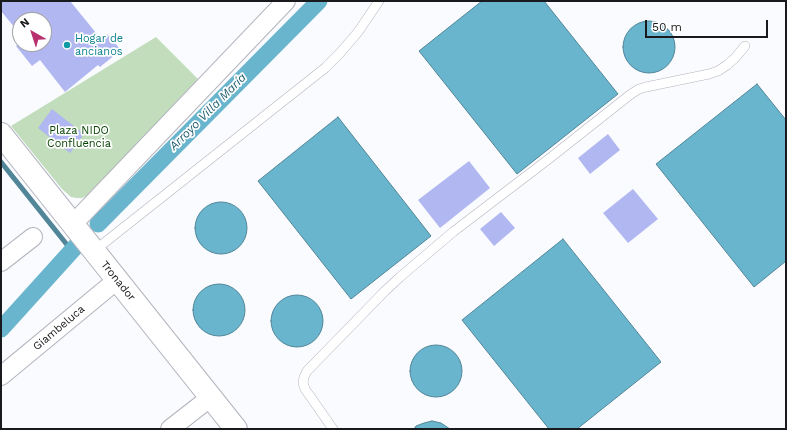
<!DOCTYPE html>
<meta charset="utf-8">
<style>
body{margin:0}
#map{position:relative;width:787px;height:430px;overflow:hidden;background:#fafbff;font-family:"Work Sans",sans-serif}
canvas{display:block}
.frame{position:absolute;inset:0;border:2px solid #191a1d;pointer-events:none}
.north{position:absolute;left:12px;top:12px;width:40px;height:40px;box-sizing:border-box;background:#fff;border:1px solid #a3a3a5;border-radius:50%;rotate:321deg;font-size:11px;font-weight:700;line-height:16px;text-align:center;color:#191a1d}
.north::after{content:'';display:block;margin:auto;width:14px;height:18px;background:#b9306f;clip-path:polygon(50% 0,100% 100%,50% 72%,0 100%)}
.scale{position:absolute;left:645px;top:20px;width:123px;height:18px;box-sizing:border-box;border:2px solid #191a1d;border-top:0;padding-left:5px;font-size:12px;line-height:14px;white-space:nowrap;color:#191a1d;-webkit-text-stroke:3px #fff;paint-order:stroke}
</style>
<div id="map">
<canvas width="787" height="430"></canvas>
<div class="frame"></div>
<div class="north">N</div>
<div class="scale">50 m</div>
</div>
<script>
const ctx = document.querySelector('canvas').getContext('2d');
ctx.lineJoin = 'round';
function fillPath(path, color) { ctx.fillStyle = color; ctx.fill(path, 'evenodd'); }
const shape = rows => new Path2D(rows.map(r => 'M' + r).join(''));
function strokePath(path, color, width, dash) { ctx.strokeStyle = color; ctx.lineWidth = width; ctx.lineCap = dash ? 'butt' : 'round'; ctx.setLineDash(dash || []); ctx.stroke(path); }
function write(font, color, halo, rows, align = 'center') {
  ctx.font = font + ' "Work Sans",sans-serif'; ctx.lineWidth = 3.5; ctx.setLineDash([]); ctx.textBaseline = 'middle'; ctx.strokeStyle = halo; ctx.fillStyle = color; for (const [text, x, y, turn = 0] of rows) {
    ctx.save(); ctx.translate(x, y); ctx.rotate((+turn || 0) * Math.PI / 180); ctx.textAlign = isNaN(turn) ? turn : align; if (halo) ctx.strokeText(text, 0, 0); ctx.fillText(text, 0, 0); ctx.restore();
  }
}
fillPath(shape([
 [156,37,198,79,88,195,82,198,76,198,71,197,62,189,11,126]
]), '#c1ddbc');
const water = shape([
 [482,1,544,1,618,94,517,174,419,51,482,1],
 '623 47a26 26 0 1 1 52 0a26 26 0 1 1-52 0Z',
 [757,84,786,120,786,261,754,287,656,164,757,84],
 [338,117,431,236,351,299,258,181,338,117],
 '195 228a26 26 0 1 1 52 0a26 26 0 1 1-52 0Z',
 [563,239,661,362,577,429,549,429,462,320,563,239],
 '193 310a26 26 0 1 1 52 0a26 26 0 1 1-52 0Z',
 '271 321a26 26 0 1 1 52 0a26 26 0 1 1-52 0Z',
 '410 371a26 26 0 1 1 52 0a26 26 0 1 1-52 0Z',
 [432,421,441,423,450,429,414,429,416,426,424,423,432,421]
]);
fillPath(water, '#69b5cd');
strokePath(water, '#518698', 1);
strokePath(shape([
 [1,162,72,251]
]), '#518698', 5);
strokePath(shape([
 [98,224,319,1],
 [1,329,77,245]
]), '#69b5cd', 17);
fillPath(shape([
 [1,1,70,1,101,39,107,34,121,50,100,67,98,65,65,92,40,60,32,66,16,46,20,43,20,44,44,44,44,20,20,20,20,34,1,11],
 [52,109,84,134,70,153,38,128],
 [608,134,620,150,590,174,578,158],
 [469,161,490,188,440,228,418,200],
 [633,189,658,219,628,243,603,213],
 [501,212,515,228,494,246,480,229]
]), '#b1b7f1');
const lane = shape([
 [94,251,325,68,340,53,358,32,379,1],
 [333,429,305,389,303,383,304,377,307,371,385,291,400,277,453,232,550,158,631,94,639,89,646,87,709,74,718,71,727,65,735,58,745,46]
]);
const street = shape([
 [73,224,286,1],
 [1,262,33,237],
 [1,376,117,280],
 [170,429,211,397]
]);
const secondary = shape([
 [1,134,236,429]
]);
strokePath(lane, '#b3b4bd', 10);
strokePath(street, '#b3b4bd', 20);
strokePath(secondary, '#b3b4bd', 24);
strokePath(lane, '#fff', 9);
strokePath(street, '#fff', 18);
strokePath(secondary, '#fff', 22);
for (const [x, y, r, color] of [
 [67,45,4,"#0f9aa8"]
]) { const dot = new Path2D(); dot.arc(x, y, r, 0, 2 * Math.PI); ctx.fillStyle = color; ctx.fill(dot); strokePath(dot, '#fff', 1.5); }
write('11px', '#0d838f', '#fff', [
 ["Hogar de",75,39],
 ["ancianos",75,52]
], 'left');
write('11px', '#054300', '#fff', [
 ["Plaza NIDO",79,131],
 ["Confluencia",79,144]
]);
write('11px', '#191a1d', '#fff', [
 ["Tronador",118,281,51],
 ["Giambeluca",59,328,-40]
]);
write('italic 12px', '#1d5b6d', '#fff', [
 ["Arroyo Villa María",208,112,-45]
]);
</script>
